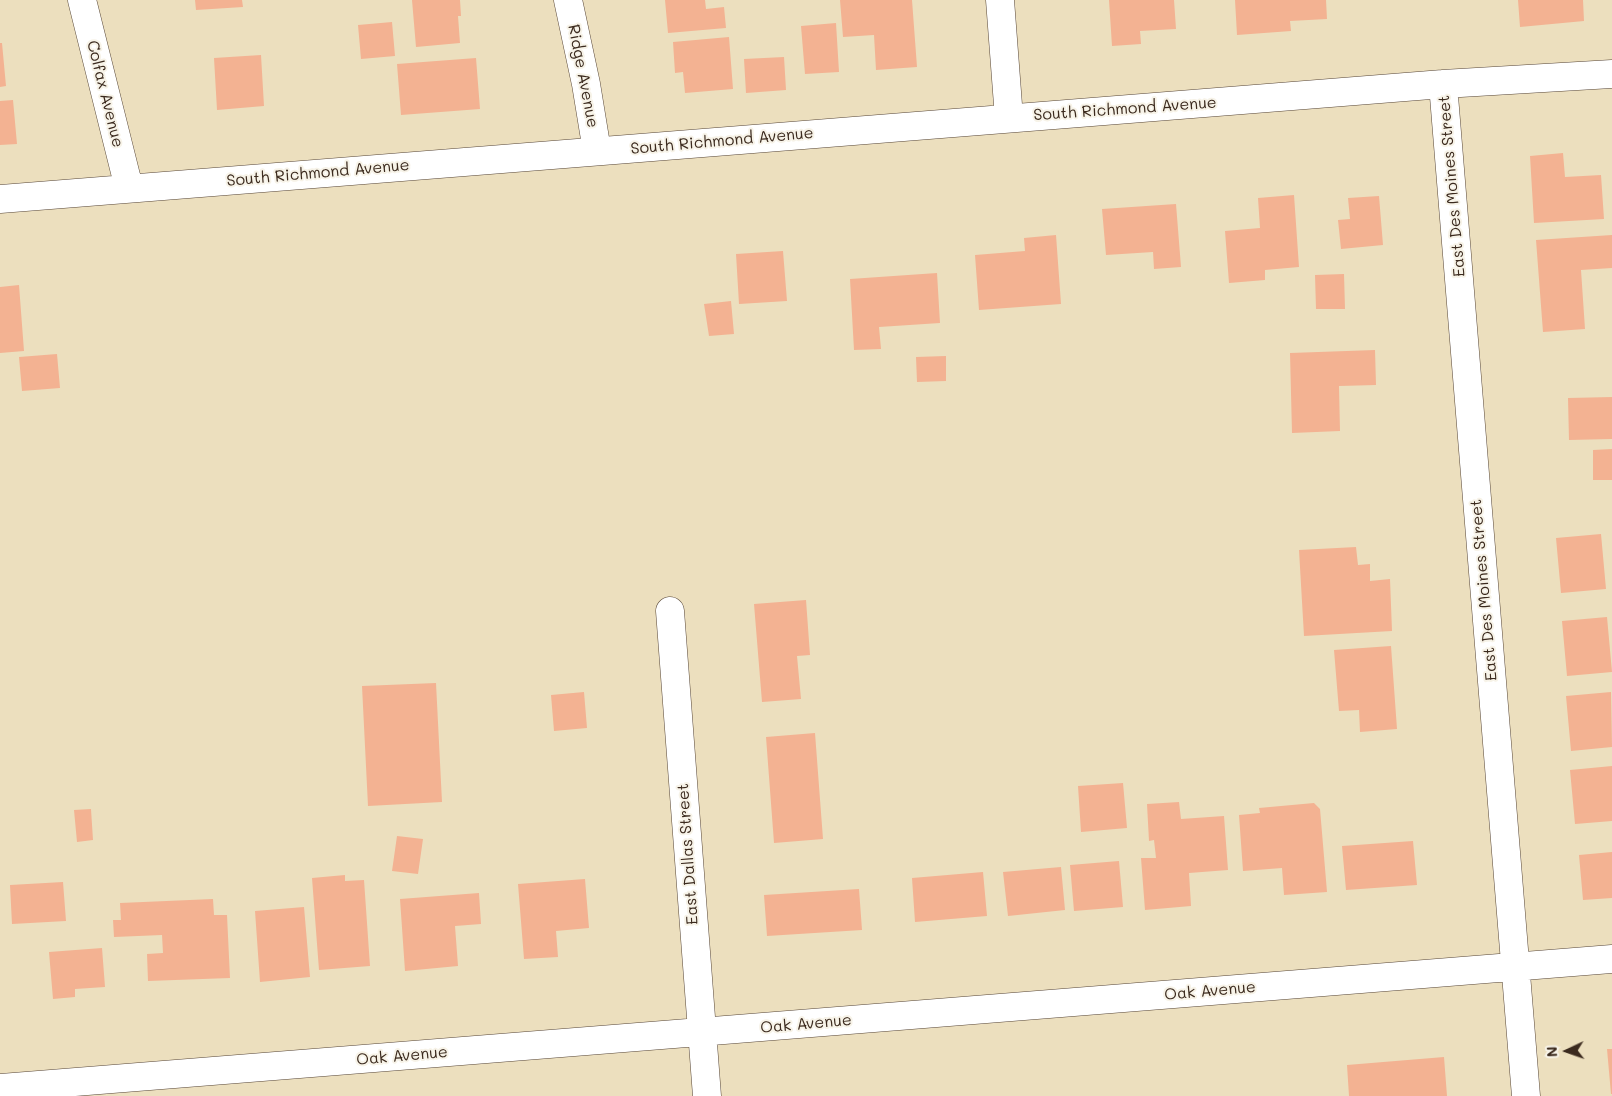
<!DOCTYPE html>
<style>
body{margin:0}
#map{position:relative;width:1612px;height:1096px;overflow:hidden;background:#ecdfbe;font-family:Mali,sans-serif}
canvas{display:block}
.north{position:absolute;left:1542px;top:1026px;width:50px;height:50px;-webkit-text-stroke:4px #f7f3e8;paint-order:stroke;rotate:267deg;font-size:14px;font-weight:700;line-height:20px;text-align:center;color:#3b2a1e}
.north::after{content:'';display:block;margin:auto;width:18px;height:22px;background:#3b2a1e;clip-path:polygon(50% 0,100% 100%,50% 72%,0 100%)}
</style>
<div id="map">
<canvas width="1612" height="1096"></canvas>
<div class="north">N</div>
</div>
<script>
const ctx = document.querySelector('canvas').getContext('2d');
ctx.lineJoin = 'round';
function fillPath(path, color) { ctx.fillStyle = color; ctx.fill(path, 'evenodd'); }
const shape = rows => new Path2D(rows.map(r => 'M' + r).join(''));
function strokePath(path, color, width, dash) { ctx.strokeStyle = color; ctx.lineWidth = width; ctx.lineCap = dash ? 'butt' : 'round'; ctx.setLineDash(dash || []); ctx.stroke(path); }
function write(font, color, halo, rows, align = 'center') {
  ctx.font = font + ' Mali,sans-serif'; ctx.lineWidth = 4; ctx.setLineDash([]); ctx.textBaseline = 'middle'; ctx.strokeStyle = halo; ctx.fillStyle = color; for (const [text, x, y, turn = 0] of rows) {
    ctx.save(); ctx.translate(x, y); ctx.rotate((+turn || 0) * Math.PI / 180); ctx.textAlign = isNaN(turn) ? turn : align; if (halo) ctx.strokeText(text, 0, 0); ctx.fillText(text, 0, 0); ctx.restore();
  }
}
fillPath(shape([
 [195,0,242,0,243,7,196,10],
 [412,0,460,0,461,16,458,16,460,43,416,47],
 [665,0,705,0,706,9,724,7,726,28,668,33],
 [840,0,912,0,917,67,876,70,874,35,843,37],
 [1109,0,1174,0,1176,29,1140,31,1141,44,1112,46],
 [1235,0,1326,0,1327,19,1290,21,1291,31,1237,35],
 [1518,0,1583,0,1584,21,1520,27],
 [392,22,395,56,361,59,358,25],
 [836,23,839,72,805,74,801,26],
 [729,37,733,89,685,93,683,72,675,73,673,42],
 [0,43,2,43,6,86,0,87],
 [261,55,264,106,217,110,214,58],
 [784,57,786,90,746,93,744,59],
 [476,58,480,109,401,115,397,64],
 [13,100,17,144,0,145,0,101],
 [1563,153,1565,177,1601,175,1604,219,1534,223,1530,156],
 [1294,195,1299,267,1265,270,1265,280,1229,283,1225,231,1260,228,1258,198],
 [1379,196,1383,245,1341,249,1338,220,1350,219,1348,198],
 [1176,204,1181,267,1154,269,1153,252,1106,255,1102,209],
 [1056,235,1061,304,979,310,975,255,1025,251,1024,238],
 [1612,235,1612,268,1581,270,1585,329,1543,332,1536,240],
 [783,251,787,301,739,304,736,254],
 [937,273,940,323,879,327,881,349,854,350,850,279],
 [1344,274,1345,309,1316,309,1315,275],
 [19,285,24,351,0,353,0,287],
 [731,301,734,334,709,336,704,304],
 [1375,350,1376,385,1339,386,1340,431,1292,433,1290,353],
 [57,354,60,388,22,391,19,357],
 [946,356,946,381,917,382,916,357],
 [1612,397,1612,439,1569,440,1568,398],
 [1612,449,1612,480,1593,480,1593,450],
 [1601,534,1606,589,1561,593,1556,538],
 [1356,547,1358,565,1370,564,1370,581,1390,579,1392,631,1304,636,1299,550],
 [806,600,810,655,797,656,801,699,762,702,754,604],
 [1607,617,1612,672,1567,676,1562,621],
 [1391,646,1397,729,1360,732,1359,710,1339,711,1334,650],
 [436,683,442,802,368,806,362,686],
 [584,692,587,728,554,731,551,695],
 [1611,692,1612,747,1571,751,1566,696],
 [815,733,823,839,774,843,766,737],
 [1612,766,1612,821,1575,824,1570,770],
 [1123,783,1127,828,1081,832,1078,786],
 [1179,802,1181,819,1224,816,1228,870,1189,873,1191,906,1145,910,1141,858,1156,858,1154,840,1149,841,1147,804],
 [1314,803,1320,809,1327,892,1284,895,1282,868,1243,871,1239,815,1260,813,1259,808],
 [91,809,93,840,77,842,74,810],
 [397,836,423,839,418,874,392,871],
 [1413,841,1417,885,1346,890,1342,846],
 [1612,852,1612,898,1583,900,1579,855],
 [1119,861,1123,907,1074,911,1070,865],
 [1061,867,1065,910,1008,916,1003,872],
 [983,872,987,916,915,922,912,878],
 [345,875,345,881,364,880,370,966,319,970,312,878],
 [585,879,589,928,556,931,558,957,524,959,518,884],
 [63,882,66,921,12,924,10,885],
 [859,889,862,930,767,936,764,895],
 [479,893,481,924,455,926,458,966,405,971,400,899],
 [213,899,214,915,227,915,230,978,148,981,147,954,163,953,162,935,114,937,113,920,121,920,120,903],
 [304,907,310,977,260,982,255,911],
 [102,948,105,987,75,989,75,997,53,999,49,952],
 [1607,1049,1612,1049,1612,1094,1611,1094],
 [1444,1057,1447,1096,1349,1096,1347,1065]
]), '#f3b292');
const minor = shape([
 [82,0,129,188],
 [568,0,586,84,597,151],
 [1000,0,1009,118],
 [1443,84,1526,1096],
 [0,199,1443,84,1612,74],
 [670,611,707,1096],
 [0,1088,1612,959]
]);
strokePath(minor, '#564536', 29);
strokePath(minor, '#fff', 28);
write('16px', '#3b2a1e', '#f7f3e8', [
 ["Ridge Avenue",583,76,79],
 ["Colfax Avenue",105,94,76],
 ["South Richmond Avenue",1125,109,-4],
 ["South Richmond Avenue",722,141,-5],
 ["South Richmond Avenue",318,173,-5],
 ["East Des Moines Street",1452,186,-95],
 ["East Des Moines Street",1484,590,-95],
 ["East Dallas Street",688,854,-94],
 ["Oak Avenue",1210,991,-5],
 ["Oak Avenue",806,1024,-5],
 ["Oak Avenue",402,1056,-5]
]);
</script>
